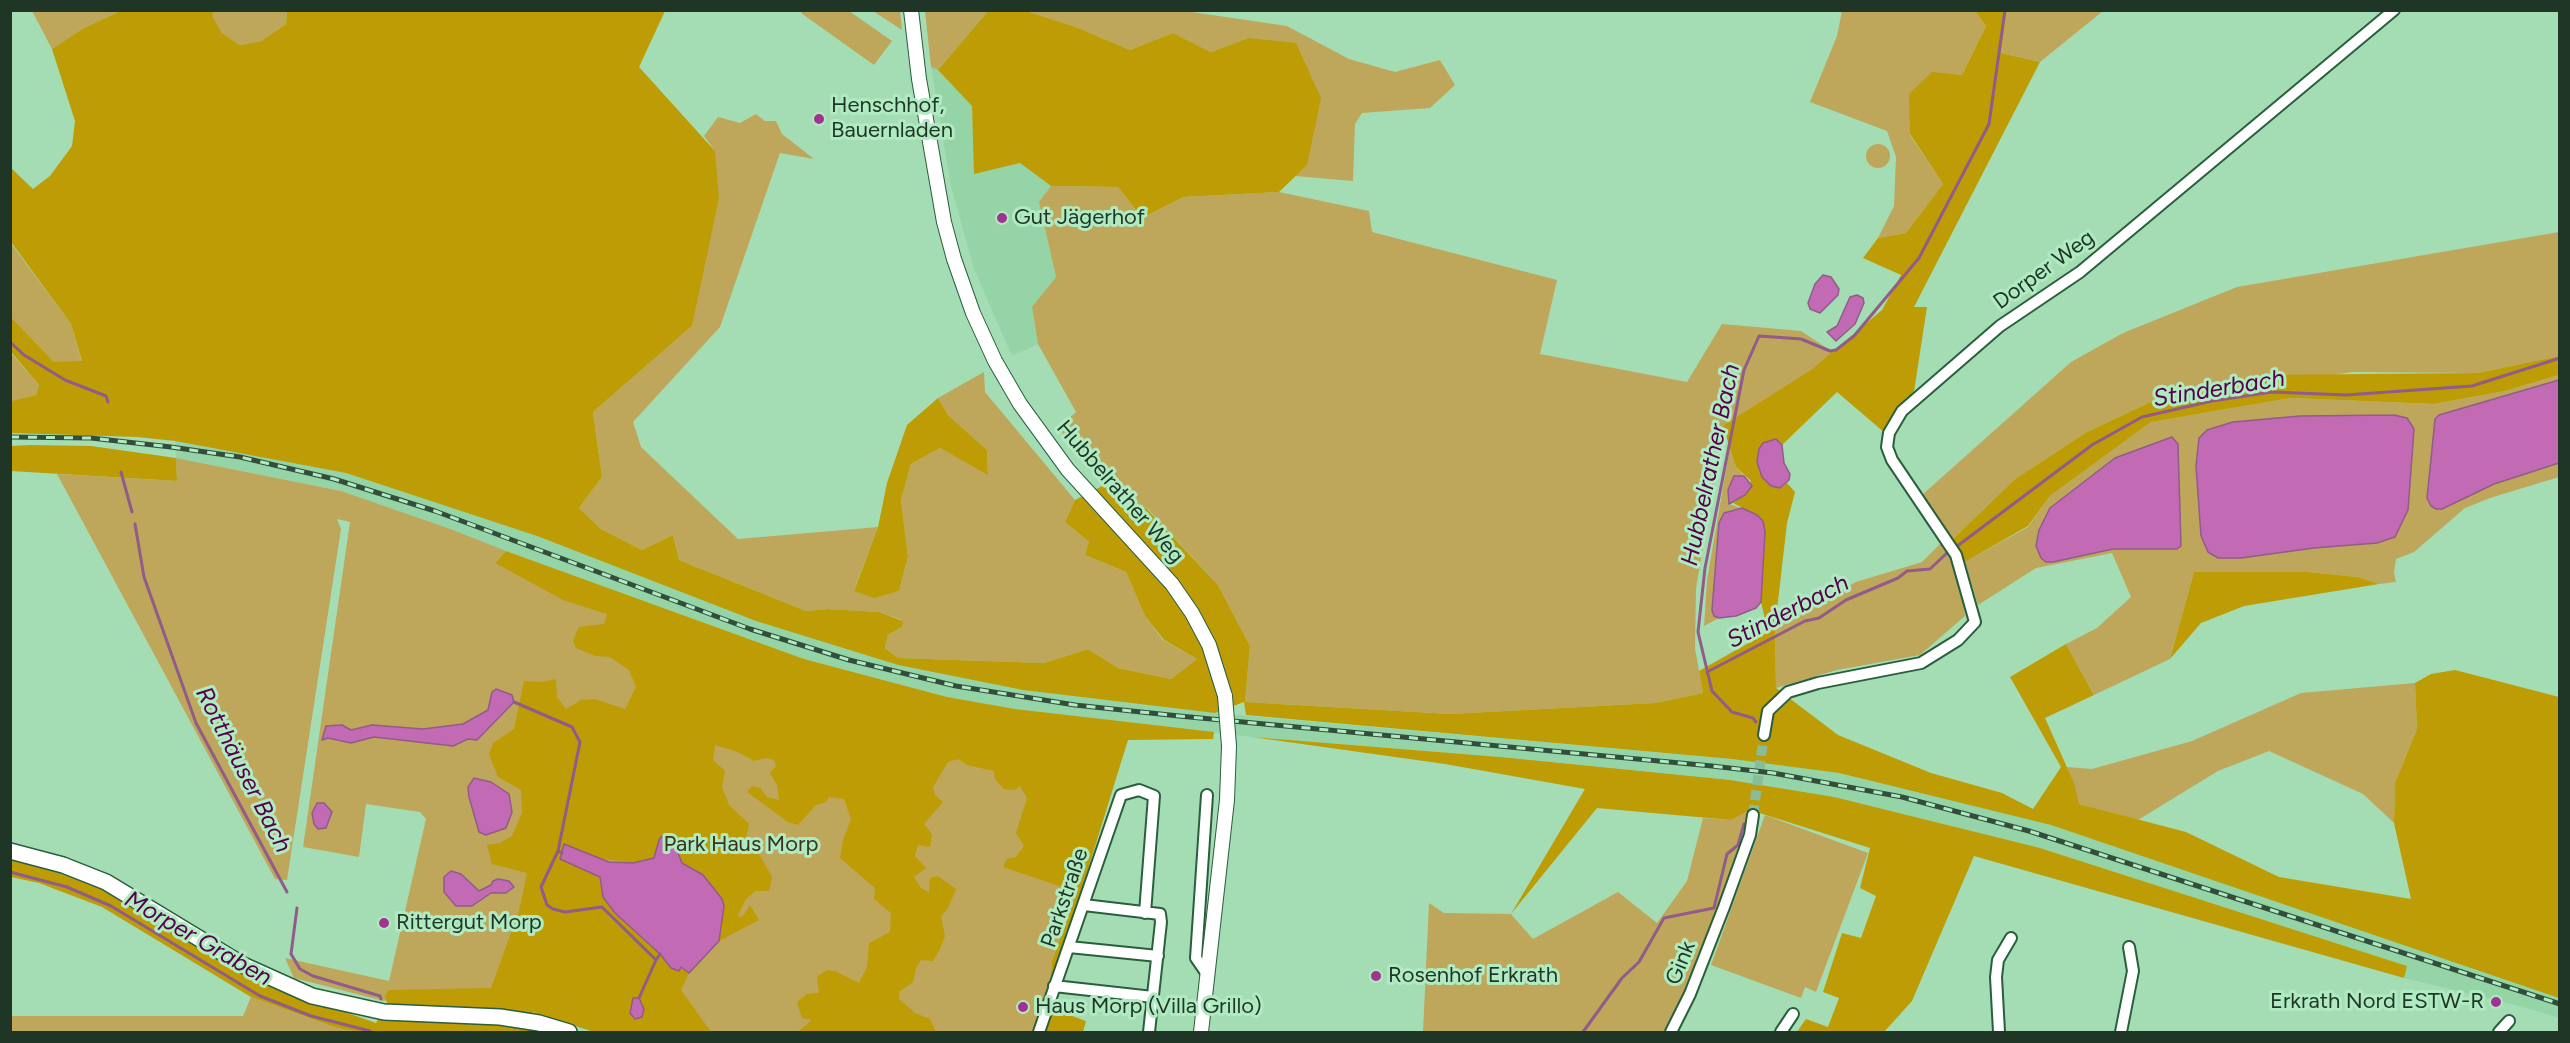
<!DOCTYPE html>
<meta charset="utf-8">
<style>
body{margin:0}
#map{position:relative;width:2570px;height:1043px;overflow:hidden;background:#a4ddb4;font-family:Figtree,sans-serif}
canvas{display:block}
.frame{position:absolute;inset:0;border:12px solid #1f3627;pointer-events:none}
</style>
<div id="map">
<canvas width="2570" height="1043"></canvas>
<div class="frame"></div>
</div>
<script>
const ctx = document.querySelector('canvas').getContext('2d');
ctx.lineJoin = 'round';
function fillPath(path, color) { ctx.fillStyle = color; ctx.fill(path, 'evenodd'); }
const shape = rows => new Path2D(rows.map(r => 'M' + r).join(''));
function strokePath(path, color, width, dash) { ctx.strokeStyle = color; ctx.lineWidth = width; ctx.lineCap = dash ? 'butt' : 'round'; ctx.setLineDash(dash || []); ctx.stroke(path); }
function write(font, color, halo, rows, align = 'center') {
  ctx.font = font + ' Figtree,sans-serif'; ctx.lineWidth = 6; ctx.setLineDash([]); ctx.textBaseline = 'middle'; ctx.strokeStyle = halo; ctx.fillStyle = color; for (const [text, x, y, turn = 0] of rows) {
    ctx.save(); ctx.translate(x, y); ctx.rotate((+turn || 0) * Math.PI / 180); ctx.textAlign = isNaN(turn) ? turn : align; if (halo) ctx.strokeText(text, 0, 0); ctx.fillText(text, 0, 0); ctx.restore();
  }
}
fillPath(shape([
 [931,67,938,70,972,106,975,173,1020,163,1051,186,1039,202,1056,277,1032,307,1038,344,1012,356,974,269,951,186],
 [175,441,346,473,537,536,756,621,898,665,1023,690,1215,713,1732,759,1839,773,2051,825,2426,952,2559,998,2559,1018,2520,1006,2404,978,2407,966,2040,848,1500,757,1252,737,1015,709,947,697,804,659,341,491,176,458]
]), '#94d4a7');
fillPath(shape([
 [1178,10,1287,26,1349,59,1395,72,1440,60,1455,85,1430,108,1362,113,1355,124,1353,181,1295,176,1307,165,1248,38,1211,52,1173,33,1130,50,1076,27,1026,11],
 [32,11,120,11,82,29,52,49],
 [214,11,287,11,286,24,261,41,240,45,222,33,211,16],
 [803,11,849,11,892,41,874,65,801,13],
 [873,11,900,11,902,30],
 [925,11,988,11,938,70,931,67],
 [1842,11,1975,11,1986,26,1962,75,1932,73,1910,135,1943,184,1906,233,1878,238,1894,206,1896,157,1887,131,1810,102,1837,36],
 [2007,11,2103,11,2040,62,2001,53],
 [756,114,765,121,776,121,782,134,814,159,780,153,720,327,633,422,641,447,738,539,878,527,854,590,874,597,899,591,908,557,901,500,911,464,940,448,988,474,987,450,948,415,938,398,984,372,985,392,1075,500,1065,522,1090,543,1085,555,1126,572,1145,616,1163,640,1197,659,1171,679,1118,668,1088,649,1044,663,898,658,885,648,888,635,902,627,902,620,879,612,828,609,806,611,679,560,673,535,642,550,601,529,579,508,602,477,593,412,692,326,715,151,704,136,718,117,740,123],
 '1866 156a12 12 0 1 1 24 0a12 12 0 1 1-24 0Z',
 [1051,186,1118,187,1142,218,1184,197,1279,192,1369,211,1372,232,1557,280,1540,354,1687,382,1722,324,1801,331,1833,352,1812,369,1723,427,1696,589,1695,648,1703,693,1655,703,1450,714,1245,702,1250,646,1218,585,1148,509,1108,483,1058,428,1076,412,1038,344,1032,307,1056,277,1039,202],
 [2559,232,2559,356,2478,373,2353,372,2159,398,2087,432,2015,479,1952,540,1922,495,2071,362,2123,333,2237,287],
 [10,242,71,324,82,362,54,362,11,317],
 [10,352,39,385,36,395,11,401],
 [2559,375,2559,380,2439,415,2435,419,2427,499,2442,509,2494,484,2559,463,2559,477,2490,498,2465,508,2414,552,2396,559,2394,572,2396,582,2379,584,2358,577,2308,572,2194,572,2170,659,2094,695,2066,644,2097,628,2131,597,2112,553,2036,568,1978,605,1965,562,2028,527,2050,496,2151,422,2291,398,2434,404,2505,391],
 [2414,429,2411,457,2377,543,2314,548,2241,558,2200,510,2197,448],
 [2172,437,2178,444,2181,546,2177,549,2113,549,2083,554,2036,546,2039,530,2085,482,2115,458],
 [1730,447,1736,467,1744,476,1734,476,1729,504,1741,508,1730,510,1719,523,1712,610,1714,616,1719,618,1704,626,1707,580],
 [176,458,341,491,453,530,506,551,495,563,683,635,1128,740,1042,879,1077,892,1052,961,1049,995,1036,1032,936,1032,934,1028,927,1032,594,1032,533,1012,395,996,384,1001,294,978,285,958,389,981,426,819,420,812,366,804,359,857,303,847,350,522,337,519,341,529,287,880,275,879,57,474,177,481],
 [1942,542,1950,555,1962,590,1965,616,1920,655,1837,670,1776,688,1775,627,1856,582,1922,562],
 [2415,683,2417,729,2395,783,2394,823,2363,794,2269,751,2218,771,2138,820,2079,804,2067,767,2092,769,2192,741,2301,693],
 [1750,810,1727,881,1682,999,1664,1032,1423,1032,1429,903,1444,913,1511,914,1533,939,1618,892,1657,923,1687,881,1703,818,1731,820],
 [1765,815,1868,853,1816,992,1805,987,1801,998,1711,965],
 [251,997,337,1028,359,1032,11,1032,10,1016,243,1016]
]), '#bea75a');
fillPath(shape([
 [120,11,214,11,212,16,222,33,240,45,261,41,286,24,287,11,665,11,639,67,715,151,719,198,692,326,593,412,602,477,579,508,601,529,642,550,673,535,679,560,806,611,828,609,879,612,903,621,902,627,888,635,885,648,898,658,1044,663,1088,649,1118,668,1171,679,1197,659,1164,640,1145,616,1126,572,1085,555,1089,542,1065,522,1075,500,1108,483,1147,509,1218,585,1250,646,1245,702,1450,714,1655,703,1703,693,1699,671,1768,632,1761,602,1765,531,1762,521,1757,515,1733,503,1745,495,1751,481,1736,467,1723,426,1812,369,1882,310,1901,275,1863,258,1878,238,1906,233,1943,184,1910,134,1909,94,1932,72,1962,75,1986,26,1975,11,2007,11,2001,53,2040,62,1914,307,1927,307,1913,398,1885,433,1837,392,1782,445,1780,442,1780,488,1787,483,1795,492,1787,523,1775,627,1776,688,1838,735,1931,773,2002,793,2033,809,2061,767,2010,677,2066,644,2094,695,2045,718,2074,783,2079,804,2186,832,2279,877,2411,899,2394,823,2395,783,2417,729,2415,683,2431,674,2455,670,2559,697,2559,998,2051,825,1839,773,1732,759,1246,715,1244,702,1215,713,1023,690,898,665,756,621,537,536,346,473,175,441,137,437,11,433,11,401,36,395,39,385,11,352,11,317,54,362,82,361,71,324,11,242,10,167,33,189,50,176,72,146,75,121,52,49,82,29],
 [988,11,1026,11,1076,27,1130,50,1173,33,1211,52,1248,38,1296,43,1321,98,1307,165,1279,192,1184,197,1142,218,1118,187,1051,186,1020,163,974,174,972,106,938,70],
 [2559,356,2559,375,2505,391,2434,404,2291,398,2151,422,2050,496,2028,526,1965,562,1952,540,2015,479,2087,432,2159,398,2256,375,2478,373],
 [938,398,948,415,987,450,988,475,940,448,911,464,901,500,908,557,899,591,874,598,854,591,878,527,887,483,907,425],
 [30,445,91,446,176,458,177,481,11,471,11,446],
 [506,551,804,659,947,697,1015,709,1214,732,1213,739,1128,740,1049,995,1052,961,1077,892,1003,867,1007,859,1016,857,1024,846,1016,833,1027,798,1020,786,1015,790,1004,789,995,779,994,771,967,765,958,759,948,762,933,787,935,795,943,802,924,824,932,834,930,847,918,845,915,856,926,868,914,877,921,888,929,892,930,878,938,876,956,889,948,908,941,916,945,936,940,949,933,961,921,960,916,968,913,982,899,992,899,999,915,1013,930,1019,936,1032,798,1032,812,1020,802,1018,797,1002,807,994,819,993,817,977,827,970,835,971,859,983,867,967,869,943,890,932,891,913,874,899,875,888,840,858,843,840,851,819,844,799,829,797,826,802,816,805,798,825,788,822,747,792,752,786,760,788,767,797,779,800,777,785,770,773,776,766,774,760,766,758,754,761,738,752,715,745,713,760,725,771,722,787,729,805,749,824,745,843,757,850,772,877,769,891,755,891,746,899,737,917,743,916,750,905,759,920,719,941,722,929,722,899,703,875,682,863,671,835,656,848,655,858,633,863,562,853,560,859,601,877,601,887,615,913,660,954,671,968,681,967,689,973,681,990,711,1032,594,1032,533,1012,534,1032,359,1032,337,1028,251,997,102,907,39,883,11,877,10,860,41,866,109,891,257,981,376,1023,387,1003,385,997,388,990,491,988,519,911,527,873,492,864,487,845,500,843,512,836,522,813,521,790,498,777,489,754,493,743,514,729,524,681,542,682,556,679,557,697,566,709,581,700,595,699,625,709,636,687,629,670,610,657,596,656,576,648,573,641,579,627,604,624,607,614,563,600,495,563],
 [2194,572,2308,572,2358,577,2379,584,2244,606,2201,623,2170,659],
 [1252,737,1500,757,1730,780,1834,797,2040,848,2407,966,2404,978,1974,856,1912,1001,1884,1032,1797,1032,1806,1019,1828,1027,1839,998,1823,992,1842,933,1861,938,1876,896,1860,888,1870,848,1750,810,1731,820,1597,808,1511,914,1585,789,1445,764],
 [1053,1009,1086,1021,1083,1032,1045,1032]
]), '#bd9c05');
const water = shape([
 [1823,275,1831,277,1839,289,1838,295,1820,313,1810,309,1808,303,1815,284,1823,275],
 [1857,295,1863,298,1864,303,1855,324,1836,341,1827,332,1837,326,1850,297,1857,295],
 [2559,380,2559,463,2494,484,2442,509,2436,509,2431,506,2427,498,2435,419,2439,415,2559,380],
 [2394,415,2407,418,2414,429,2408,510,2395,537,2377,543,2314,548,2241,558,2218,558,2208,552,2201,536,2196,466,2199,438,2207,430,2233,422,2300,416,2394,415],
 [2172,437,2178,444,2181,546,2177,549,2113,549,2053,562,2046,562,2041,558,2036,546,2039,530,2050,508,2115,458,2172,437],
 [1776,439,1782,445,1784,463,1790,474,1789,480,1780,488,1771,486,1762,477,1757,462,1759,449,1763,443,1776,439],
 [1734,476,1744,476,1752,486,1745,495,1729,504,1728,490,1734,476],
 [1742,508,1757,515,1763,521,1765,532,1761,602,1756,608,1736,616,1719,618,1714,616,1712,610,1719,523,1724,513,1742,508],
 [496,689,512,695,514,702,477,740,468,739,453,746,374,737,351,743,328,738,322,740,326,726,342,725,351,730,372,725,423,729,463,724,488,710,492,692,496,689],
 [474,778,491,782,509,794,512,812,506,828,486,835,479,832,469,797,468,787,474,778],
 [317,803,324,803,332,812,326,828,318,829,314,824,312,813,317,803],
 [671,835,682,863,703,875,722,899,724,906,719,941,689,973,681,967,679,971,671,968,660,954,615,913,603,897,600,877,560,859,564,844,609,862,633,863,654,858,659,840,662,836,671,835],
 [451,871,461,874,479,891,491,885,493,881,498,879,509,881,514,887,506,893,491,893,472,906,456,906,444,892,444,877,451,871],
 [633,998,639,998,644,1009,642,1017,635,1019,630,1013,633,998]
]);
fillPath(water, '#c26bb4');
strokePath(water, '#915b8a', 1.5);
strokePath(shape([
 [10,342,24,355,65,380,106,396,108,402],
 [121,472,132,512],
 [135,524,144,577,196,723,287,892],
 [1956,547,2092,445,2142,417,2212,401,2272,392,2346,395,2472,386,2560,358],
 [1707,672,1805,621,1819,618,1846,600,1898,578,1907,571,1930,569,1947,553],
 [514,702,572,727,580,742,558,851,562,853],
 [1756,722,1753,718,1732,712,1712,691,1698,632,1705,568,1744,370,1759,336,1801,339,1830,351,1836,350,1854,336,1919,258,1989,124,2005,10],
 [558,851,541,887,547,905,553,909,565,912,602,907,656,960,639,998],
 [10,872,67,887,111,906,260,996,311,1016,370,1031],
 [297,908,291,954,300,969,313,976,380,996,381,999],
 [656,960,660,954],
 [1583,1032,1622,978,1639,962,1664,918,1714,908,1727,854,1738,845,1744,824]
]), '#915b8a', 3);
strokePath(shape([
 [1753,815,1764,735]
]), '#89bc98', 10, [10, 5]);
const minor = shape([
 [1764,735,1768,711,1788,692,1818,683,1921,663,1958,640,1975,622,1956,555,1892,460,1887,447,1889,433,1902,411,2000,326,2080,272,2394,10],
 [1084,905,1160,914,1161,922,1149,1032],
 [1069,947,1158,956],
 [1207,974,1196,958,1207,795],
 [1054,986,1153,997],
 [1039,1032,1121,795,1139,790,1154,796,1145,913],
 [1671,1032,1690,994,1724,907,1750,835,1753,815],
 [1781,1032,1793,1014],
 [1999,1032,1996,977,1998,960,2011,938],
 [2121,1032,2133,971,2129,947],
 [2499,1032,2509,1021]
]);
const tertiary = shape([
 [911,10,919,79,944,222,954,259,973,313,995,361,1020,404,1068,470,1172,584,1192,613,1209,645,1225,696],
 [1201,1032,1227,800,1229,746]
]);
const secondary = shape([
 [10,851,63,865,106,882,243,965,312,996,384,1012,500,1017,539,1023,569,1032]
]);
strokePath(minor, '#295f3d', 14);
strokePath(tertiary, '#295f3d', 16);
strokePath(secondary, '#295f3d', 18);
strokePath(minor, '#fff', 10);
strokePath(tertiary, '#fff', 14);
strokePath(secondary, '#fff', 15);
const rail = shape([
 [10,437,91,438,171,447,240,457,334,479,435,511,750,629,849,660,956,686,1075,705,1179,716,1712,766,1773,773,1902,797,2029,831,2560,1004]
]);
strokePath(rail, '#324e3b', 5);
strokePath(rail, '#b0eac1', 3, [9]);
const tertiaryBridge = shape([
 [1225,696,1229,746]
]);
strokePath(tertiaryBridge, '#295f3d', 16, []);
strokePath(tertiaryBridge, '#fff', 14);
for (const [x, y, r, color] of [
 [819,119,6,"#a03392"],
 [1002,218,6,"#a03392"],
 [384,923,6,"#a03392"],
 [1376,976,6,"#a03392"],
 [2496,1002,6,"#a03392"],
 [1023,1007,6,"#a03392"]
]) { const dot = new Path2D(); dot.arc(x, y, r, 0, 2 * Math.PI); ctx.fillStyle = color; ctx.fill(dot); strokePath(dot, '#b0eac1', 2); }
write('22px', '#1f3627', '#b0eac1', [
 ["Henschhof,",831,106],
 ["Bauernladen",831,131],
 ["Gut Jägerhof",1014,218],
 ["Rittergut Morp",396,923],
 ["Rosenhof Erkrath",1388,976],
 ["Erkrath Nord ESTW-R",2484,1002,"right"],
 ["Haus Morp (Villa Grillo)",1035,1007]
], 'left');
write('22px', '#1f3627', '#b0eac1', [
 ["Dorper Weg",2044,270,-36],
 ["Hubbelrather Weg",1120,492,49],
 ["Parkstraße",1065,898,-71],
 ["Gink",1681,963,-68]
]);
write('22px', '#39331f', '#b0eac1', [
 ["Park Haus Morp",741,845]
]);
write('italic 24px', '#54004c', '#b0eac1', [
 ["Stinderbach",2219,389,-9],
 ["Hubbelrather Bach",1711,465,-78],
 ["Stinderbach",1788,612,-27],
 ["Rotthäuser Bach",243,770,63],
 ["Morper Graben",198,939,30]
]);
</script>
